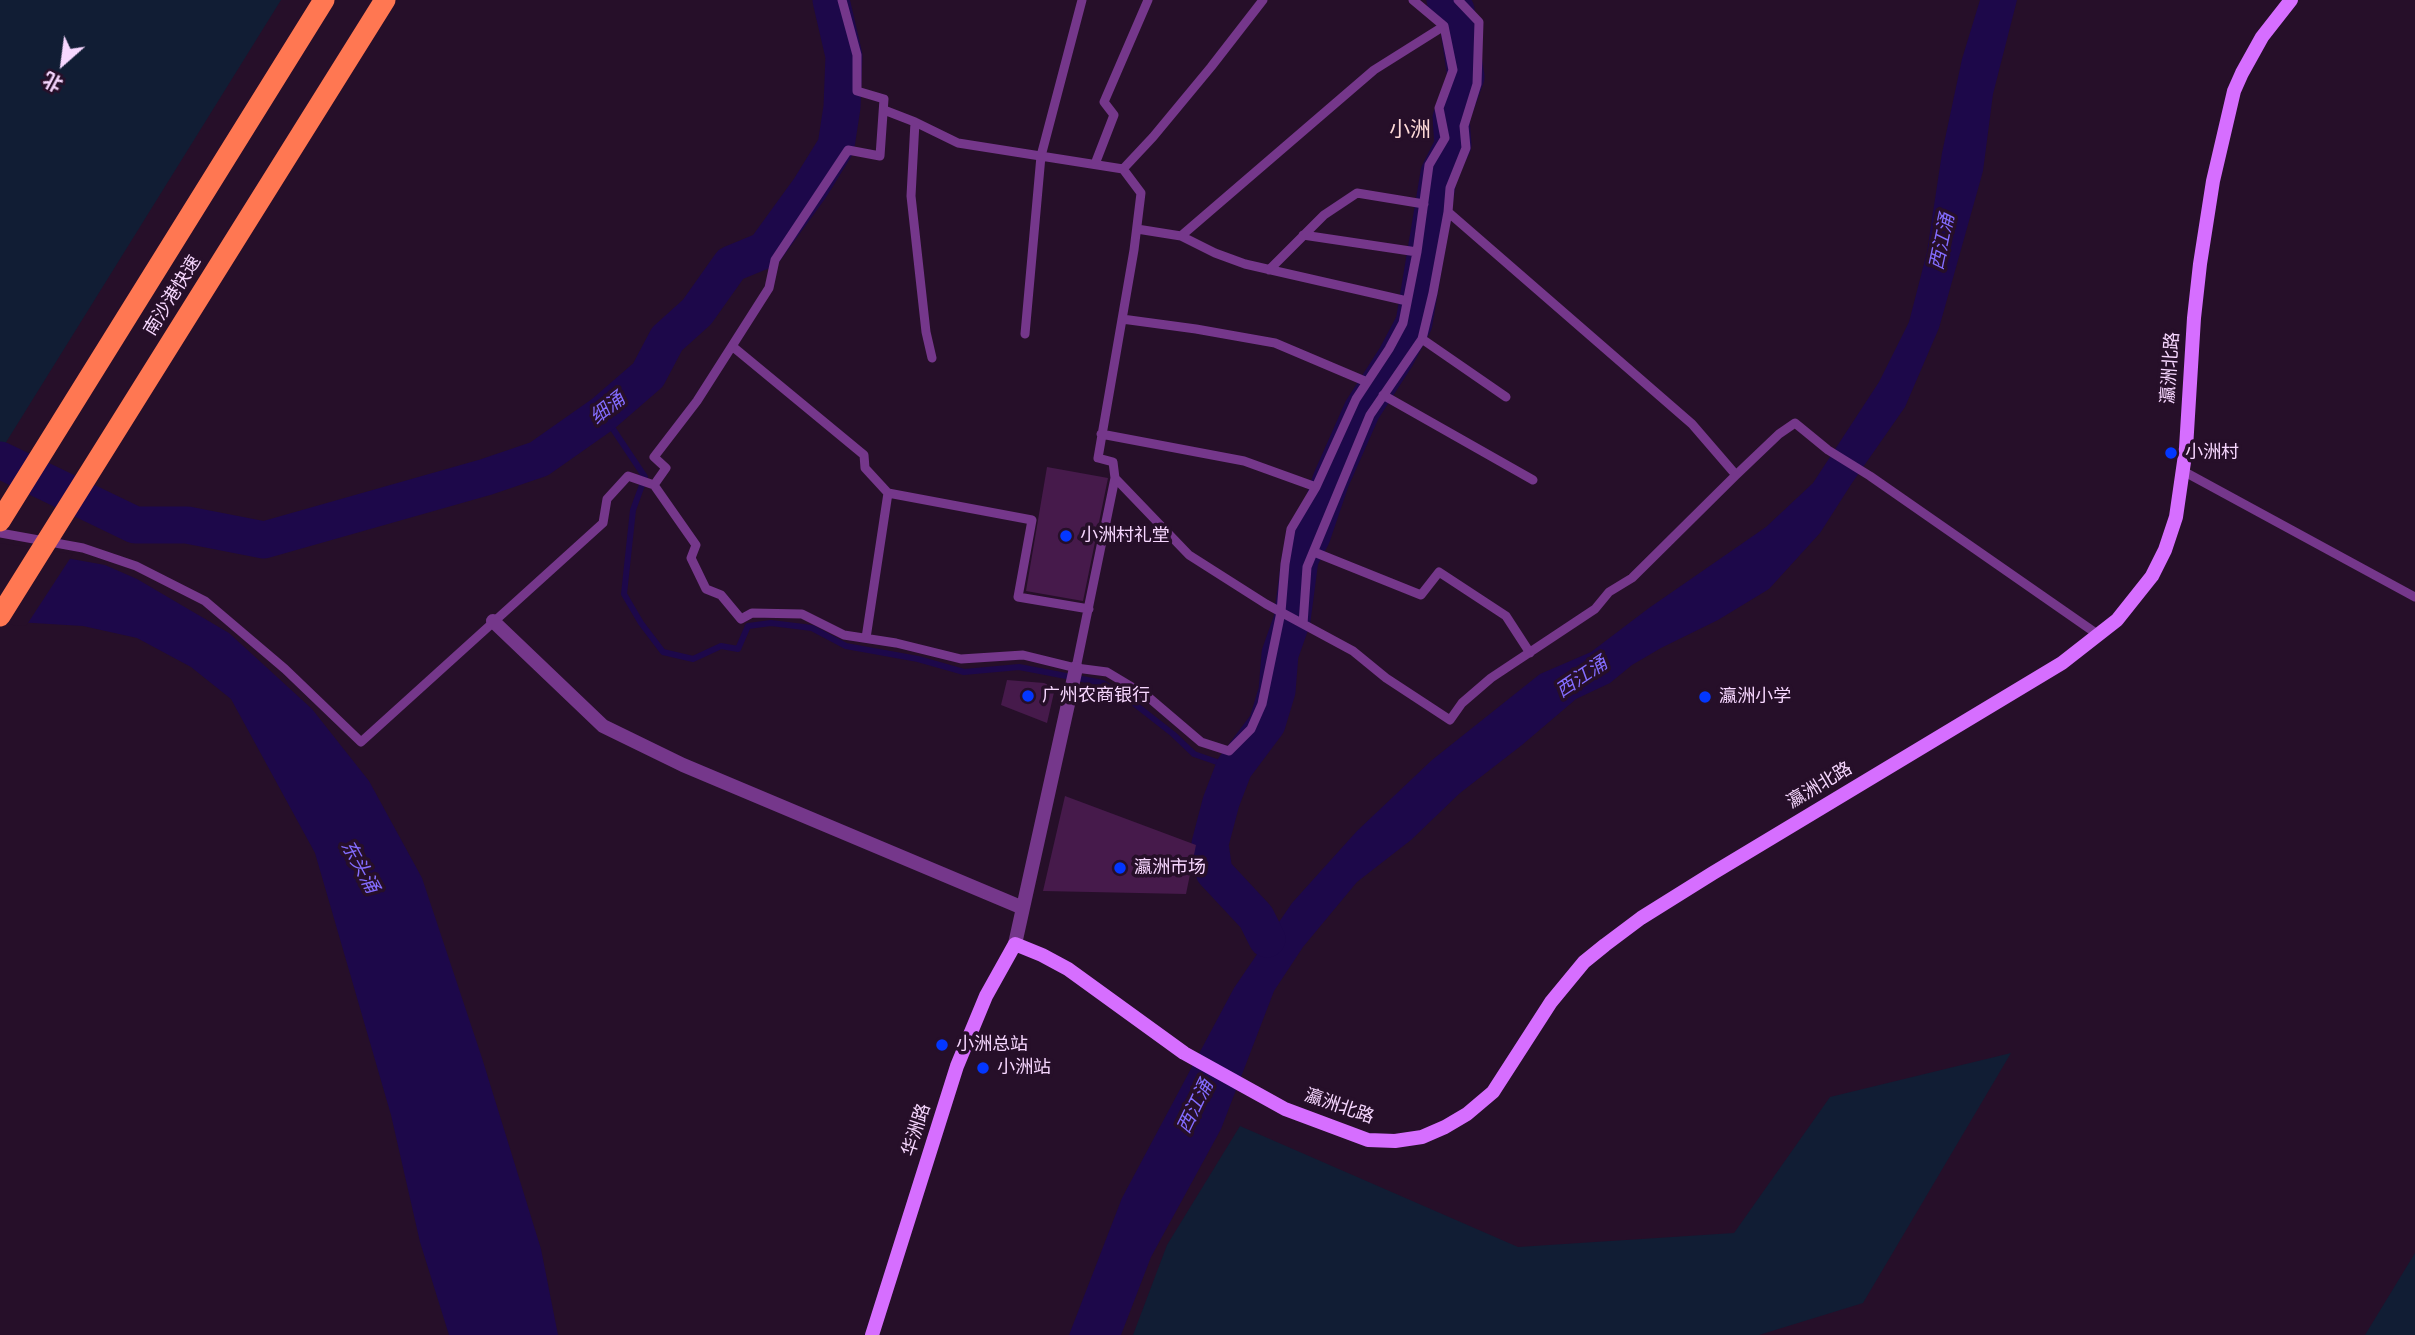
<!DOCTYPE html>
<meta charset="utf-8">
<style>
body{margin:0}
#map{position:relative;width:2415px;height:1335px;overflow:hidden;background:#260f29;font-family:Signika,"Noto Sans SC",sans-serif}
canvas{display:block}
.north{position:absolute;left:28px;top:28px;width:70px;height:70px;-webkit-text-stroke:5px #260f29;paint-order:stroke;rotate:208deg;font-size:19px;font-weight:700;line-height:28px;text-align:center;color:#f7d7ff}
.north::after{content:'';display:block;margin:auto;width:24px;height:32px;background:#f7d7ff;clip-path:polygon(50% 0,100% 100%,50% 72%,0 100%)}
</style>
<div id="map">
<canvas width="2415" height="1335"></canvas>
<div class="north">北</div>
</div>
<script>
const ctx = document.querySelector('canvas').getContext('2d');
ctx.lineJoin = 'round';
function fillPath(path, color) { ctx.fillStyle = color; ctx.fill(path, 'evenodd'); }
const shape = rows => new Path2D(rows.map(r => 'M' + r).join(''));
function strokePath(path, color, width, dash) { ctx.strokeStyle = color; ctx.lineWidth = width; ctx.lineCap = dash ? 'butt' : 'round'; ctx.setLineDash(dash || []); ctx.stroke(path); }
function write(font, color, halo, rows, align = 'center') {
  ctx.font = font + ' Signika,"Noto Sans SC",sans-serif'; ctx.lineWidth = 7; ctx.setLineDash([]); ctx.textBaseline = 'middle'; ctx.strokeStyle = halo; ctx.fillStyle = color; for (const [text, x, y, turn = 0] of rows) {
    ctx.save(); ctx.translate(x, y); ctx.rotate((+turn || 0) * Math.PI / 180); ctx.textAlign = isNaN(turn) ? turn : align; if (halo) ctx.strokeText(text, 0, 0); ctx.fillText(text, 0, 0); ctx.restore();
  }
}
fillPath(shape([
 [0,0,281,0,0,452],
 [2011,1053,1863,1303,1759,1335,1133,1335,1167,1245,1240,1126,1518,1247,1734,1233,1830,1097],
 [2415,1253,2415,1335,2365,1335]
]), '#111d34');
fillPath(shape([
 [1980,0,2017,0,1993,94,1983,171,1939,328,1905,407,1852,483,1820,533,1769,589,1718,620,1661,648,1632,665,1610,683,1576,699,1522,745,1460,793,1411,840,1357,882,1303,947,1274,991,1221,1129,1151,1257,1121,1335,1069,1335,1122,1198,1234,988,1292,903,1357,831,1432,760,1540,674,1591,652,1649,608,1766,527,1813,483,1879,382,1909,322,1927,252,1942,153,1962,59],
 [0,546,105,565,137,579,229,633,312,709,369,781,422,878,482,1058,541,1249,558,1335,449,1335,420,1242,391,1115,315,853,231,699,191,667,137,638,83,626,0,621]
]), '#1d084a');
fillPath(shape([
 [0,543,73,554,26,626,0,624]
]), '#260f29');
strokePath(shape([
 [603,414,645,477,633,510,624,594,641,623,663,652,693,659,721,646,738,649,748,626,771,623,812,628,846,646,918,659,964,672,1019,667,1103,683,1127,698,1173,734,1194,754,1234,768]
]), '#1d084a', 6);
strokePath(shape([
 [0,460,135,525,187,525,264,540,486,477,539,459,603,414,648,375,667,339,697,312,731,264,765,250,810,188,836,146,842,107,844,56,831,0],
 [1267,939,1256,917,1214,872,1210,844,1221,802,1234,768,1267,724,1277,691,1280,654,1292,620,1300,559,1312,536,1331,480,1362,410,1396,357,1414,323,1439,173,1453,145,1451,118,1466,77,1456,10,1445,0]
]), '#1d084a', 37);
fillPath(shape([
 [1047,467,1108,478,1083,601,1026,591],
 [1007,680,1044,683,1055,688,1047,723,1001,705],
 [1065,796,1196,845,1186,894,1043,891]
]), '#461a4b');
strokePath(shape([
 [842,0,857,55,857,91,884,99,880,156,848,150,775,260,769,288,697,401,654,457,666,468,654,485,696,545,691,558,706,589,721,595,741,619,752,613,802,614,844,635,896,643,961,659,1023,655,1076,668,1107,672,1147,696,1201,742,1229,751,1251,729,1262,704,1281,612,1285,564,1291,529,1316,487,1356,399,1389,349,1403,323,1417,252,1429,165,1445,138,1439,108,1453,70,1444,26,1413,0],
 [1263,0,1211,67,1153,137,1123,169,1141,193,1134,250,1098,458,1113,462,1115,478,1189,555,1266,604,1353,651,1386,678,1450,720,1462,703,1491,678,1595,609,1609,592,1632,578,1736,475,1779,434,1795,423,1828,450,1870,476,2100,636],
 [884,110,915,122,958,143,1123,169],
 [915,122,911,196,926,332,932,358],
 [1095,164,1114,115,1104,102,1148,0],
 [1448,212,1692,424,1736,475],
 [1137,229,1181,236,1215,253,1245,264,1407,301],
 [1303,235,1417,252],
 [1181,236,1374,70,1444,26],
 [1269,270,1324,215,1357,193,1424,204],
 [1122,319,1196,329,1275,343,1367,382],
 [1025,334,1041,156,1082,0],
 [1422,339,1506,397],
 [732,346,864,455,865,468,888,493,866,638],
 [1383,395,1533,480],
 [1101,434,1244,461,1316,487],
 [2183,471,2415,597],
 [888,493,1032,520,1018,597,1089,609],
 [0,533,83,548,136,566,205,601,285,669,361,742,603,523,607,499,628,476,654,485],
 [1314,552,1421,595,1439,572,1506,616,1530,653],
 [1303,624,1307,567,1370,415,1422,339,1433,293,1448,212,1450,188,1466,148,1464,126,1477,84,1479,22,1458,0],
 [1076,668,1115,478]
]), '#75378b', 9);
strokePath(shape([
 [493,621,603,726,683,765,1023,908],
 [1015,944,1076,668]
]), '#75378b', 14);
strokePath(shape([
 [872,1335,957,1066,986,996,1015,944,1042,955,1068,969,1184,1053,1285,1109,1368,1140,1395,1141,1422,1137,1445,1127,1467,1114,1493,1092,1551,1002,1584,962,1605,945,1641,918,1713,873,2062,663,2117,620,2152,576,2165,550,2176,517,2186,448,2194,318,2200,264,2213,181,2234,91,2242,73,2262,37,2291,0]
]), '#d66eff', 14);
strokePath(shape([
 [0,521,324,0]
]), '#ff7752', 21);
strokePath(shape([
 [0,616,385,0]
]), '#ff7752', 21);
for (const [x, y, r, color] of [
 [2171,453,7,"#0337ff"],
 [1066,536,7,"#0337ff"],
 [1028,696,7,"#0337ff"],
 [1705,697,7,"#0337ff"],
 [1120,868,7,"#0337ff"],
 [942,1045,7,"#0337ff"],
 [983,1068,7,"#0337ff"]
]) { const dot = new Path2D(); dot.arc(x, y, r, 0, 2 * Math.PI); ctx.fillStyle = color; ctx.fill(dot); strokePath(dot, '#260f29', 2.5); }
write('18px', '#f7d7ff', '#260f29', [
 ["南沙港快速",173,296,-58],
 ["瀛洲北路",2171,368,-86],
 ["瀛洲北路",1820,786,-31],
 ["瀛洲北路",1339,1107,19],
 ["华洲路",917,1130,-72]
]);
write('18px', '#f7d7ff', '#260f29', [
 ["小洲村",2185,453],
 ["小洲村礼堂",1080,536],
 ["广州农商银行",1042,696],
 ["瀛洲小学",1719,697],
 ["瀛洲市场",1134,868],
 ["小洲总站",956,1045],
 ["小洲站",997,1068]
], 'left');
write('italic 19px', '#846dff', '#260f29', [
 ["西江涌",1943,242,-78],
 ["细涌",608,409,-39],
 ["西江涌",1582,678,-34],
 ["东头涌",359,867,61],
 ["西江涌",1196,1107,-64]
]);
write('21px', '#ffdbd9', '#260f29', [
 ["小洲",1410,130]
]);
</script>
